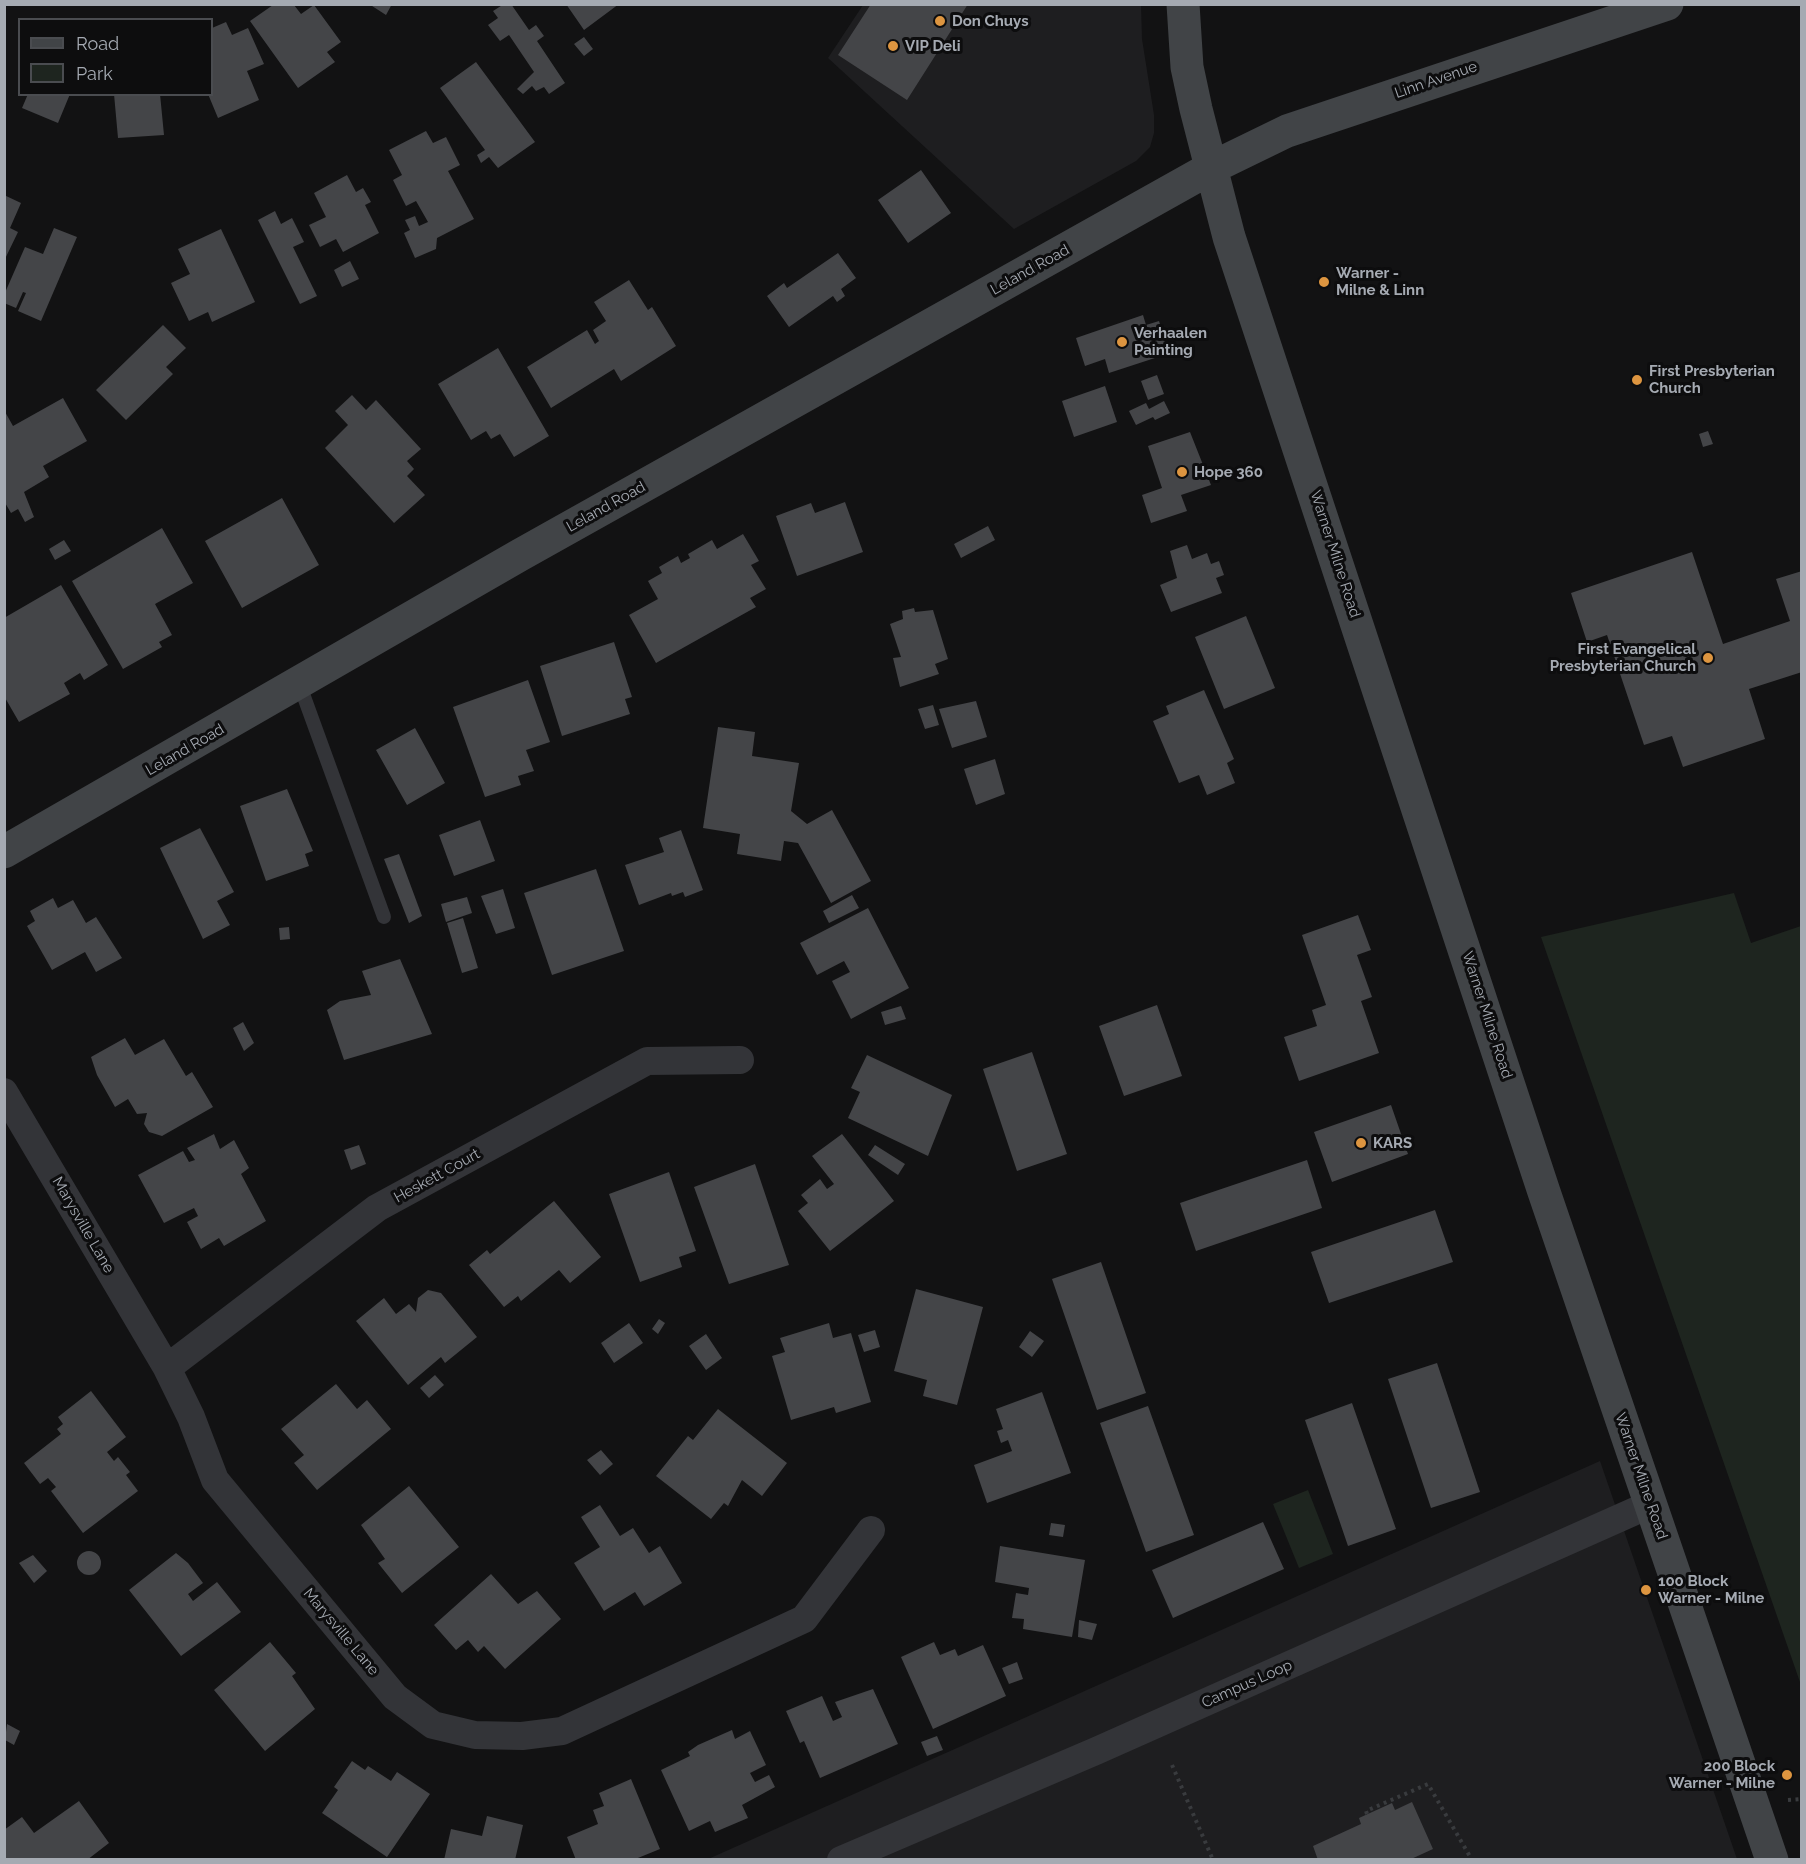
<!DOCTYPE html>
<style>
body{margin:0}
#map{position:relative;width:1806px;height:1864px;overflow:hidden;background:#121213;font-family:Raleway,sans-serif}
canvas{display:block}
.frame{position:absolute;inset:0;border:6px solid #a5aab2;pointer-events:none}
.legend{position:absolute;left:18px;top:18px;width:195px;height:78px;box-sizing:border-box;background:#0d0d0e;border:2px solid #4a4c50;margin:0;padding:8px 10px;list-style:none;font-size:18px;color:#a5aab2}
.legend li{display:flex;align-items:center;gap:12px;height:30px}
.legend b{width:30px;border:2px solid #4a4c50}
</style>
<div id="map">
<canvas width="1806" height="1864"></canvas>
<div class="frame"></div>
<ul class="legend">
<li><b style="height:8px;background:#414447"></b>Road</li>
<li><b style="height:16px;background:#1e251f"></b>Park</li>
</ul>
</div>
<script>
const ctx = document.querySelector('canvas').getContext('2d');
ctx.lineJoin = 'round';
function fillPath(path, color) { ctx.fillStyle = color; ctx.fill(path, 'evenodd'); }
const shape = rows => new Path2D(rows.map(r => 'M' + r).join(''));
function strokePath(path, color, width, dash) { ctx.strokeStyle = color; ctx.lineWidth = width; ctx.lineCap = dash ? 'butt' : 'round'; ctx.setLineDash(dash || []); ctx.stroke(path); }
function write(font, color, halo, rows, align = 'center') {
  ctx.font = font + ' Raleway,sans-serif'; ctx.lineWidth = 6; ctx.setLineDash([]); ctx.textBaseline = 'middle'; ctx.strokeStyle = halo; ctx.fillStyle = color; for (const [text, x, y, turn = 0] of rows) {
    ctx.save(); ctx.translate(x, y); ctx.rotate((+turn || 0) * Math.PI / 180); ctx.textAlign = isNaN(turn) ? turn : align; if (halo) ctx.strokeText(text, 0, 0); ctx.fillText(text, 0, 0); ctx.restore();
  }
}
fillPath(shape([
 [863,5,1141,5,1142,39,1154,115,1154,133,1150,147,1136,161,1014,229,828,58],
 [1600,1461,1737,1859,706,1860]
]), '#1e1e20');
fillPath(shape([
 [1734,893,1751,943,1801,926,1801,1685,1541,937],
 [1308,1490,1333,1554,1299,1568,1273,1504]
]), '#1e251f');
fillPath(shape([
 [369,4,392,4,386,15],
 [504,4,511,4,529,30,536,25,544,36,537,41,565,83,549,94,544,87,536,91,532,86,523,94,517,89,534,72,509,35,500,41,488,25,498,18,493,11],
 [566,4,619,4,584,30],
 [871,4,968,4,907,100,838,55],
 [273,5,294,5,301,14,314,5,341,42,327,52,335,62,298,88,250,21],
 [226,22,232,35,248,28,264,64,247,71,259,100,218,118,208,94,212,94,212,28],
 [584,37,593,49,584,56,574,44],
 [476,62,535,142,498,168,489,157,481,163,477,155,485,150,440,88],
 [28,94,70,94,58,123,22,108],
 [114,94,160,94,164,135,118,138],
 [426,131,433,143,446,137,460,165,448,171,474,219,437,238,436,249,415,258,404,233,410,230,405,220,415,216,419,226,428,222,416,201,406,206,393,180,402,175,389,150],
 [921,170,951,213,908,243,878,200],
 [347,175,356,192,363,188,371,202,365,205,379,233,343,252,336,239,320,247,309,225,326,217,314,193],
 [4,195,21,203,10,228,18,232,4,261],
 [275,211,281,224,292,218,304,242,293,247,317,296,300,304,258,220],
 [54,228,77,237,41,321,18,311,26,293,23,292,16,308,4,303,4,295,25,247,43,254],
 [221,229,255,302,212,322,208,312,189,321,171,283,190,274,178,249],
 [838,253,856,278,841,289,845,296,837,302,833,296,789,327,767,296,784,283,787,288],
 [350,261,359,279,342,287,334,270],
 [629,280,648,310,652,307,676,346,621,381,614,369,551,408,527,367,587,330,595,344,599,341,593,330,606,321,594,302],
 [1143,315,1146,325,1159,321,1167,347,1155,351,1158,357,1109,373,1105,359,1085,366,1076,338],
 [163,325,186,348,166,367,173,374,126,420,96,390],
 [498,348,549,436,514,457,500,434,491,439,486,431,471,440,438,384],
 [1157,375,1164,394,1148,400,1141,381],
 [1105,386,1117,422,1074,437,1062,401],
 [352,395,366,410,376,400,421,449,407,461,414,469,407,476,425,495,394,523,325,448,348,425,335,411],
 [63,398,87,441,43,466,49,477,24,492,34,517,25,522,18,509,11,513,4,501,4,410,13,426],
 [1164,401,1170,413,1155,420,1153,417,1136,425,1129,411,1146,403,1149,409],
 [1708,431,1713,444,1703,447,1699,434],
 [1190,432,1211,485,1181,495,1187,511,1151,523,1142,495,1162,488,1148,446],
 [282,498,319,565,242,608,205,541],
 [845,502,863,552,797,576,776,516,811,503,815,513],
 [988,526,995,540,961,558,954,544],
 [162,528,193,583,155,604,172,635,159,642,162,647,123,669,72,581],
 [743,534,759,561,751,565,766,589,750,598,756,607,656,663,629,615,658,599,648,581,662,573,659,567,678,556,681,563,690,558,688,554,712,540,717,549],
 [64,540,71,551,55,560,49,549],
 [1187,545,1192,559,1207,553,1211,564,1219,561,1224,575,1216,578,1222,593,1171,612,1160,585,1177,578,1170,551],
 [1692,552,1723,644,1790,621,1776,579,1802,571,1802,672,1749,689,1765,739,1683,767,1672,736,1644,745,1607,635,1587,642,1571,593],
 [61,585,108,665,84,680,80,673,64,683,70,694,19,722,4,696,4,618],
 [914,608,915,612,933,610,948,659,935,664,939,674,900,687,893,658,901,657,890,624,903,619,902,611],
 [1246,616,1275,688,1224,709,1195,637],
 [614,642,632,697,625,699,630,714,562,736,540,666],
 [528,680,550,742,526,750,534,771,518,776,521,785,485,797,453,707],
 [1204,690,1234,759,1227,763,1235,783,1207,795,1199,775,1179,783,1153,721,1169,714,1166,706],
 [976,701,987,737,952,748,939,709],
 [933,705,939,725,925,729,918,709],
 [718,727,755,732,752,756,799,763,791,811,807,824,832,810,871,881,831,903,798,843,784,841,781,861,737,854,740,834,703,828],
 [415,728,445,783,407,805,376,750],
 [995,759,1005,794,976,805,964,769],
 [287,789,313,851,305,854,309,866,266,881,240,806],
 [480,820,495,861,454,876,439,835],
 [200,828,234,892,217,901,230,925,203,939,160,848],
 [681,830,703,890,685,897,683,892,672,896,671,893,639,905,625,865,664,852,659,838],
 [399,854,422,916,409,923,384,859],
 [596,869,624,951,552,975,524,893],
 [503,889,515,928,496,934,481,896],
 [852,895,859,908,829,923,823,911],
 [467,897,472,913,446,922,441,904],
 [53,898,58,908,73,900,86,923,96,917,122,958,96,972,85,952,52,970,27,926,35,921,30,911],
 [868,908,909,988,851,1019,832,981,850,972,844,961,817,975,800,943],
 [1358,915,1371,950,1357,955,1372,997,1361,1001,1379,1053,1299,1081,1284,1037,1317,1026,1312,1010,1326,1005,1302,935],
 [463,918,478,968,462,973,447,923],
 [289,927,290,939,280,940,279,928],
 [400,959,432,1034,344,1060,327,1010,340,1001,371,995,362,971],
 [1157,1005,1182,1076,1124,1096,1099,1026],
 [901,1006,906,1019,885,1025,881,1012],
 [243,1022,254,1043,244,1051,233,1028],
 [125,1038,135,1055,164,1039,186,1076,192,1072,213,1107,162,1136,149,1132,144,1124,147,1113,137,1114,128,1099,115,1107,97,1075,91,1057],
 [1032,1052,1067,1154,1017,1171,983,1069],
 [867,1055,952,1095,928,1156,848,1118,860,1092,851,1088],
 [1391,1105,1408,1154,1332,1182,1314,1132],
 [214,1134,220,1149,234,1140,249,1168,241,1174,266,1221,224,1246,219,1238,201,1249,187,1222,198,1216,194,1208,164,1223,138,1175,183,1151,189,1162,195,1160,187,1148],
 [842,1134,894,1201,830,1251,798,1211,808,1203,801,1195,820,1179,827,1189,834,1184,812,1156],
 [359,1145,366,1164,351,1170,344,1150],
 [875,1145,905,1164,898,1175,868,1155],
 [1307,1160,1322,1208,1196,1251,1180,1203],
 [755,1164,789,1265,729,1284,694,1187],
 [669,1172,696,1251,679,1257,682,1267,640,1282,609,1194],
 [554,1201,601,1257,570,1283,559,1270,521,1301,518,1296,504,1307,469,1265,487,1250,490,1254],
 [1435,1210,1453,1262,1329,1303,1311,1252],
 [1101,1262,1146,1393,1097,1410,1052,1279],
 [916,1289,983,1307,957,1405,923,1396,927,1380,894,1371],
 [428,1290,441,1293,477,1337,445,1363,441,1357,408,1385,356,1321,384,1298,396,1314,409,1304,416,1312,418,1298],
 [659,1319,665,1323,658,1334,652,1329],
 [629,1323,643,1343,614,1363,601,1343],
 [829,1323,833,1338,851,1333,871,1402,836,1413,834,1407,791,1420,772,1356,785,1352,780,1338],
 [875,1330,880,1347,864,1352,858,1335],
 [1030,1331,1044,1341,1032,1357,1019,1347],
 [706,1334,722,1358,706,1370,689,1346],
 [1437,1363,1480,1492,1431,1508,1388,1379],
 [435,1375,444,1385,429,1398,420,1388],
 [336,1384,357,1409,367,1400,391,1429,317,1490,294,1463,304,1455,281,1429],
 [91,1391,126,1437,107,1452,114,1461,118,1457,130,1472,126,1475,138,1491,83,1533,51,1491,56,1487,48,1478,40,1484,24,1463,61,1434,57,1429,63,1424,58,1417],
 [1042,1392,1071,1473,987,1503,974,1465,1012,1451,1008,1440,1001,1443,997,1431,1003,1429,996,1409],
 [1352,1403,1396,1529,1348,1546,1305,1420],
 [1148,1406,1194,1535,1146,1552,1100,1423],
 [718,1409,787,1463,762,1496,742,1480,728,1506,724,1503,711,1519,656,1476,688,1436,693,1440],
 [601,1450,613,1464,600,1475,587,1460],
 [409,1486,459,1547,402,1593,378,1563,385,1559,361,1525],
 [600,1505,620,1536,633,1528,649,1553,660,1546,682,1583,644,1606,635,1592,604,1611,574,1563,600,1547,581,1517],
 [1263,1522,1284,1569,1173,1618,1152,1570],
 [1051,1523,1065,1525,1063,1537,1049,1535],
 [1000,1546,1085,1560,1072,1637,1023,1629,1024,1619,1012,1618,1016,1593,1028,1595,1029,1588,995,1582],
 '77 1563a12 12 0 1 1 24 0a12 12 0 1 1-24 0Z',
 [176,1553,188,1563,203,1583,188,1594,193,1601,217,1582,241,1612,181,1656,129,1590],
 [33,1555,47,1571,34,1583,19,1563],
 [491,1574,518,1604,537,1591,561,1619,505,1669,484,1646,478,1652,468,1640,456,1650,434,1625],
 [1079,1620,1097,1624,1092,1640,1078,1637],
 [270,1642,296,1673,292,1676,315,1709,265,1751,214,1690],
 [934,1642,940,1655,955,1649,958,1656,983,1645,1006,1696,933,1729,901,1657],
 [1017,1662,1023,1679,1009,1684,1002,1668],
 [873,1689,898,1744,820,1778,804,1741,800,1743,786,1711,822,1696,833,1721,842,1717,835,1702],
 [7,1724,20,1731,14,1745,5,1740],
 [732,1730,735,1739,750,1731,766,1765,750,1773,755,1782,769,1775,775,1787,742,1805,748,1818,715,1832,710,1821,689,1831,661,1770,690,1756,688,1752,698,1745],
 [937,1736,943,1750,927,1756,921,1742],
 [352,1761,365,1770,368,1766,391,1781,397,1772,430,1794,387,1857,322,1813,338,1790,334,1787],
 [631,1779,660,1849,633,1860,576,1860,567,1837,598,1824,593,1810,604,1806,599,1793],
 [79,1801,109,1843,87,1860,4,1860,4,1830,22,1817,34,1833],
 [1412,1802,1433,1849,1409,1860,1318,1860,1313,1846,1361,1824,1359,1818,1392,1803,1395,1810],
 [487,1816,523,1825,515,1860,444,1860,451,1829,482,1836]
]), '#444548');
strokePath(shape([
 [1172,1765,1213,1860],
 [1788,1800,1802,1799],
 [1367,1814,1366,1811,1428,1784,1472,1860]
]), '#393b3e', 4, [3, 4.5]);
strokePath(shape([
 [299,683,384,917]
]), '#333438', 14);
strokePath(shape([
 [4,1092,167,1368,191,1417,215,1480,395,1697,433,1725,475,1735,522,1736,562,1731,804,1619,871,1530],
 [167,1368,377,1208,647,1061,740,1060],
 [841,1860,1096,1751,1651,1504]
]), '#333438', 28);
strokePath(shape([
 [1183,4,1187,67,1196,109,1229,237,1544,1192,1772,1860],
 [4,852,520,555,1211,168,1287,131,1667,4]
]), '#414447', 33);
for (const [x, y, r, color] of [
 [940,21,6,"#dd9540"],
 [893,46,6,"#dd9540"],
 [1324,282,6,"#dd9540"],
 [1122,342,6,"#dd9540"],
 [1637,380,6,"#dd9540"],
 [1182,472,6,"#dd9540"],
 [1708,658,6,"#dd9540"],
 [1361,1143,6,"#dd9540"],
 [1646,1590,6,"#dd9540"],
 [1787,1775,6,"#dd9540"]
]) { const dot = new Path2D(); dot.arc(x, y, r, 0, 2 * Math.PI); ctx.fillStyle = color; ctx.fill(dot); strokePath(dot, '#0d0d0e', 2); }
write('bold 15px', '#a5aab2', '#0d0d0e', [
 ["Don Chuys",952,21],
 ["VIP Deli",905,46],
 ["Warner -",1336,273],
 ["Milne & Linn",1336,290],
 ["Verhaalen",1134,333],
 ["Painting",1134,350],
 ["First Presbyterian",1649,371],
 ["Church",1649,388],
 ["Hope 360",1194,472],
 ["First Evangelical",1696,649,"right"],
 ["Presbyterian Church",1696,666,"right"],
 ["KARS",1373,1143],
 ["100 Block",1658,1581],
 ["Warner - Milne",1658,1598],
 ["200 Block",1775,1766,"right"],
 ["Warner - Milne",1775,1783,"right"]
], 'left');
write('15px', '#a5aab2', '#0d0d0e', [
 ["Linn Avenue",1436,80,-19],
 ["Leland Road",1030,270,-29],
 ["Leland Road",606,507,-29],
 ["Warner Milne Road",1335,554,72],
 ["Leland Road",185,750,-30],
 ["Warner Milne Road",1487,1015,72],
 ["Heskett Court",437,1176,-29],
 ["Marysville Lane",83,1225,60],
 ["Warner Milne Road",1641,1476,71],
 ["Marysville Lane",341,1632,50],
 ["Campus Loop",1247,1684,-24]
]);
</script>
